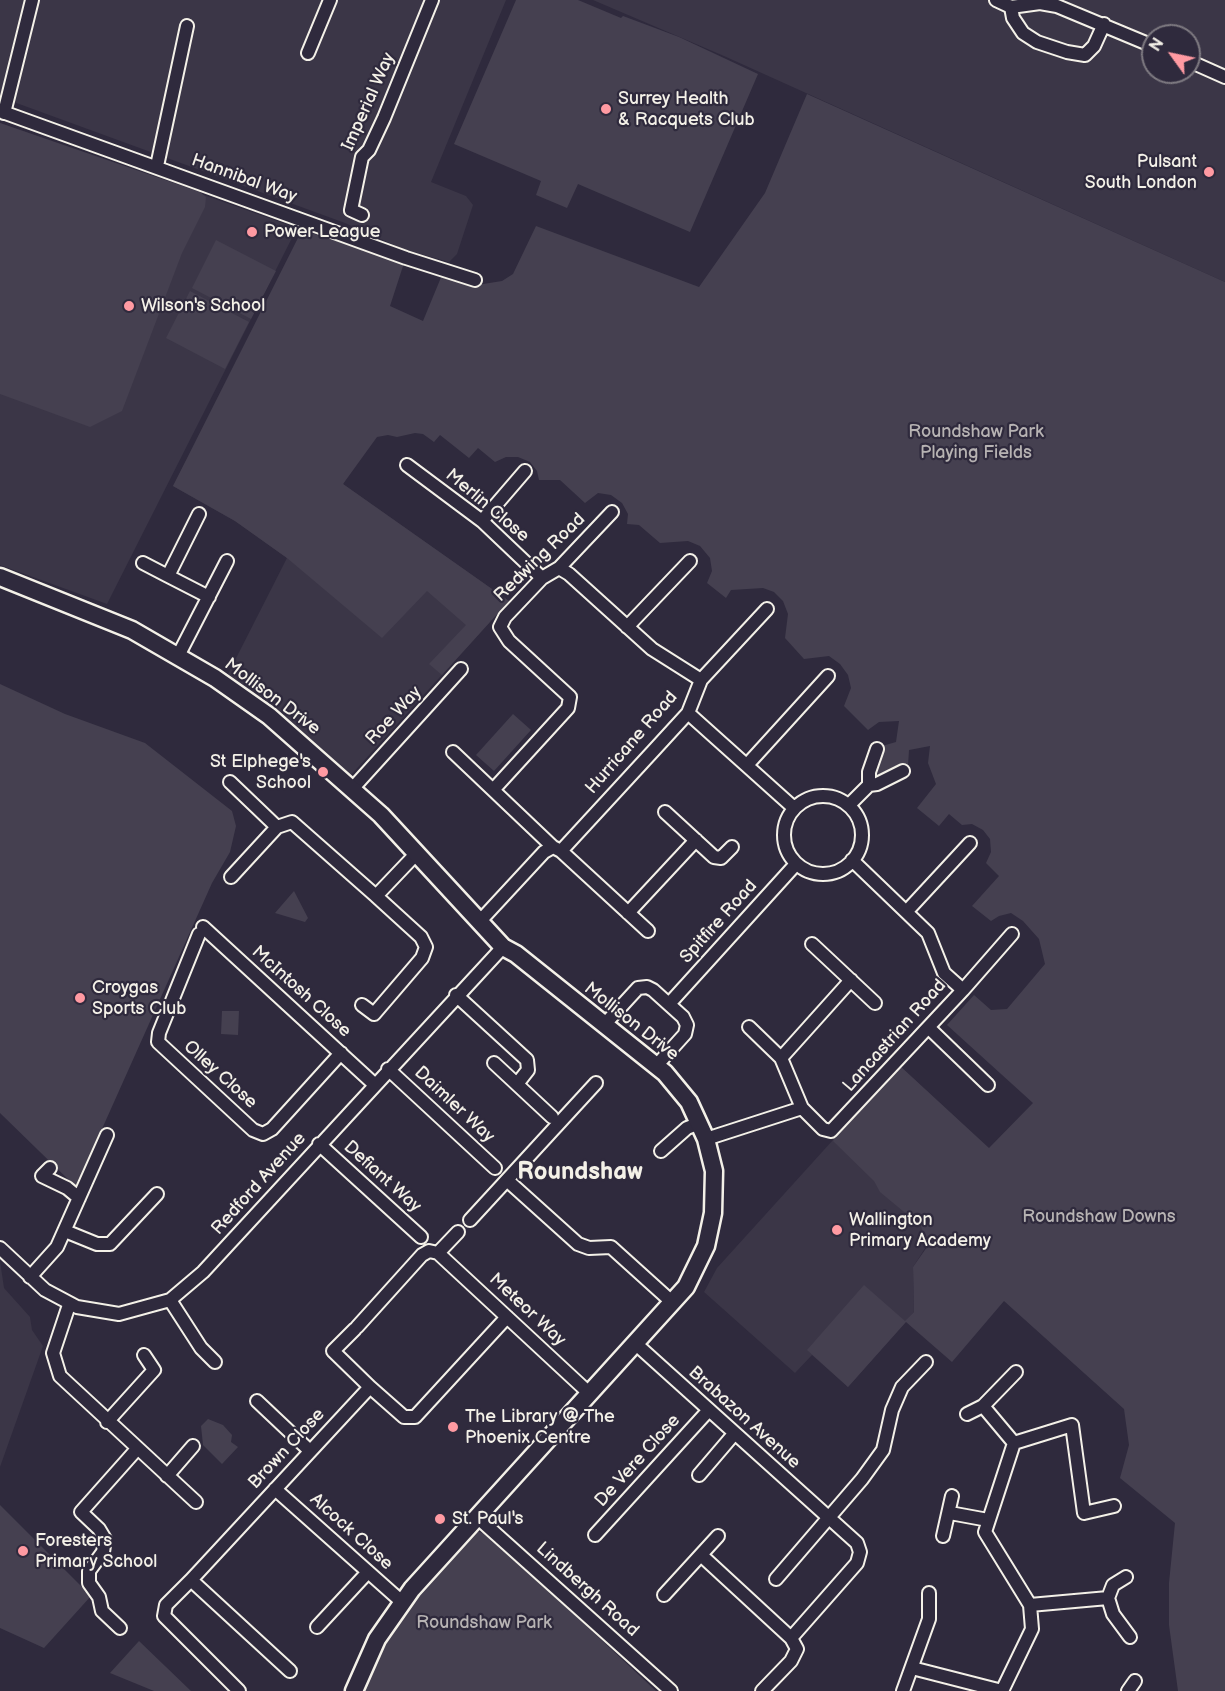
<!DOCTYPE html>
<style>
body{margin:0}
#map{position:relative;width:1225px;height:1691px;overflow:hidden;background:#2f2a3d;font-family:"Balsamiq Sans",sans-serif}
canvas{display:block}
.north{position:absolute;left:1141px;top:24px;width:60px;height:60px;box-sizing:border-box;background:#2f2a3d;border:2px solid #7e7a81;border-radius:50%;rotate:303deg;font-size:16px;font-weight:700;line-height:24px;text-align:center;color:#f4f1e8}
.north::after{content:'';display:block;margin:auto;width:21px;height:27px;background:#ff9aa2;clip-path:polygon(50% 0,100% 100%,50% 72%,0 100%)}
</style>
<div id="map">
<canvas width="1225" height="1691"></canvas>
<div class="north">N</div>
</div>
<script>
const ctx = document.querySelector('canvas').getContext('2d');
ctx.lineJoin = 'round';
function fillPath(path, color) { ctx.fillStyle = color; ctx.fill(path, 'evenodd'); }
const shape = rows => new Path2D(rows.map(r => 'M' + r).join(''));
function strokePath(path, color, width, dash) { ctx.strokeStyle = color; ctx.lineWidth = width; ctx.lineCap = dash ? 'butt' : 'round'; ctx.setLineDash(dash || []); ctx.stroke(path); }
function write(font, color, halo, rows, align = 'center') {
  ctx.font = font + ' "Balsamiq Sans",sans-serif'; ctx.lineWidth = 4.5; ctx.setLineDash([]); ctx.textBaseline = 'middle'; ctx.strokeStyle = halo; ctx.fillStyle = color; for (const [text, x, y, turn = 0] of rows) {
    ctx.save(); ctx.translate(x, y); ctx.rotate((+turn || 0) * Math.PI / 180); ctx.textAlign = isNaN(turn) ? turn : align; if (halo) ctx.strokeText(text, 0, 0); ctx.fillText(text, 0, 0); ctx.restore();
  }
}
fillPath(shape([
 [0,0,506,0,431,182,466,196,473,205,457,254,449,262,403,249,345,223,0,97],
 [593,0,1225,0,1225,282,724,56],
 [1153,36,1189,36,1189,72,1153,72],
 [0,123,297,228,107,604,0,565],
 [224,388,349,474,343,484,509,601,350,776,228,674,287,558,235,521,173,486],
 [900,1066,989,1149,913,1267,914,1312,848,1387,812,1355,795,1373,704,1292,717,1268],
 [0,1261,4,1288,30,1317,32,1330,43,1346,0,1467]
]), '#3b3647');
fillPath(shape([
 [516,0,578,0,621,18,623,16,679,37,758,74,690,232,578,184,567,208,536,195,541,181,454,144],
 [807,94,1225,282,1225,1691,1178,1691,1169,1625,1169,1583,1175,1523,1120,1478,1129,1445,1124,1409,1004,1301,952,1362,906,1322,848,1387,807,1350,864,1285,905,1321,914,1312,913,1267,927,1247,921,1226,880,1192,874,1181,833,1141,900,1066,989,1148,1033,1103,947,1025,974,995,991,1010,1007,1009,1045,964,1039,939,1023,921,1011,913,999,916,991,921,972,906,999,876,986,863,991,852,990,839,983,830,972,824,962,825,949,814,939,826,917,808,936,784,928,763,930,746,909,750,908,766,892,775,875,776,882,746,896,742,899,721,879,722,868,730,844,706,851,688,848,675,840,664,829,656,804,659,785,638,788,614,783,601,774,592,763,588,731,590,726,598,707,583,712,571,710,558,700,546,688,541,660,543,639,525,627,524,628,514,622,503,611,495,598,493,585,503,560,480,539,480,537,471,530,462,518,457,506,457,495,462,478,448,469,458,440,435,434,442,423,434,415,433,397,437,388,435,377,437,343,484,509,601,442,675,429,664,466,625,427,591,382,638,287,558,235,521,173,486,302,230,404,263,390,306,423,321,442,275,477,285,502,281,513,274,536,226,699,287,765,193],
 [0,123,200,192,206,197,205,207,182,253,122,411,90,427,0,394],
 [216,240,276,271,251,319,192,288],
 [190,291,249,322,225,369,166,338],
 [0,684,65,714,145,743,232,811,236,826,230,852,212,883,76,1187,0,1113],
 [513,714,531,730,494,771,476,755],
 [294,891,308,918,305,922,275,913],
 [222,1011,239,1011,238,1035,221,1034],
 [208,1419,223,1425,232,1435,231,1442,238,1447,222,1464,203,1445,201,1426],
 [0,1505,91,1596,44,1648,0,1628],
 [476,1531,489,1535,656,1691,365,1691,377,1660,398,1622,421,1590],
 [139,1641,191,1691,154,1691,110,1673]
]), '#454050');
const street = shape([
 [996,0,1011,7,1040,3,1057,6,1153,46],
 [1011,7,1013,18,1023,33,1037,42,1067,52,1085,55,1094,46,1104,24],
 [308,53,330,0],
 [1189,61,1225,77],
 [0,111,406,258,475,280],
 [4,113,32,0],
 [157,166,187,26],
 [362,215,351,210,362,157,369,150,384,118,432,0],
 [407,465,482,521,542,578],
 [482,521,525,471],
 [143,563,168,576,199,514],
 [168,576,209,597],
 [627,627,690,561],
 [178,656,227,561],
 [701,680,767,609],
 [688,713,794,808],
 [453,752,493,790],
 [747,765,828,676],
 [230,782,277,827],
 [869,785,877,784,903,771],
 [353,788,461,669],
 '784 835a39 39 0 1 1 78 0a39 39 0 1 1-78 0Z',
 [849,805,869,785,869,772,877,749],
 [665,812,714,857,721,858,732,847],
 [553,847,493,790,568,708,570,697,509,641,500,627,505,617,542,578,559,568,612,512],
 [561,851,648,931],
 [231,877,277,827,292,822,376,896],
 [907,911,970,843],
 [628,913,696,840],
 [481,920,544,852,553,847,561,851,655,749,688,713,701,680,652,649,569,574,559,568],
 [203,927,374,1084],
 [199,934,159,1033,158,1042,253,1130,263,1134,272,1129,341,1053],
 [812,944,875,1003],
 [963,990,1012,934],
 [456,995,527,1060,528,1070,517,1084],
 [669,1004,796,864],
 [362,1005,374,1014,422,958,426,947,421,937,376,896,417,853],
 [604,1025,638,988,647,987,653,990,683,1017,687,1025,685,1034,657,1065],
 [749,1027,781,1058,802,1108],
 [929,1028,988,1085],
 [781,1058,851,980],
 [494,1063,552,1117],
 [388,1069,495,1168],
 [706,1139,802,1108,823,1129,831,1131,963,990,944,973,928,933,852,860],
 [319,1144,421,1237],
 [661,1151,687,1128,700,1123],
 [50,1168,42,1176,67,1188,79,1198],
 [508,1181,578,1244,589,1248,611,1247,673,1303],
 [470,1220,596,1083],
 [65,1231,97,1244,110,1244,157,1194],
 [0,1248,45,1290,77,1307,119,1314,170,1300,203,1272,503,947],
 [438,1253,590,1394],
 [30,1277,57,1247,107,1135],
 [170,1300,201,1348,215,1362],
 [69,1305,53,1353,60,1376,196,1502],
 [357,1327,422,1255,429,1251,438,1253,458,1232],
 [355,1329,333,1351,370,1387],
 [636,1344,857,1543,860,1552,857,1563,791,1638,797,1649,791,1661,762,1691],
 [257,1401,310,1451],
 [967,1414,983,1406],
 [107,1422,154,1370,144,1355],
 [1014,1443,983,1406,1016,1372],
 [699,1475,734,1434],
 [167,1476,193,1446],
 [275,1489,402,1602],
 [950,1513,988,1520],
 [477,1517,671,1691],
 [595,1535,708,1411],
 [943,1536,952,1496],
 [701,1555,791,1638],
 [776,1579,862,1479,883,1450,892,1410,902,1387,926,1362],
 [191,1580,166,1605,164,1616,239,1691],
 [664,1595,718,1536],
 [1108,1598,1113,1614,1130,1637],
 [1030,1605,1108,1598,1113,1585,1126,1577],
 [317,1627,368,1572],
 [120,1628,102,1611,99,1597,89,1583,89,1571,103,1552,105,1539,99,1529,81,1512,137,1449],
 [912,1668,1002,1691],
 [290,1671,191,1580,370,1387,404,1417,415,1417,507,1317],
 [903,1691,929,1619,929,1593],
 [1002,1691,1032,1629,1030,1605,985,1532,1014,1443,1072,1425,1084,1513,1114,1506],
 [1128,1691,1135,1681]
]);
const secondary = shape([
 [0,577,132,630,215,678,269,716,381,815,503,947,516,954,665,1073,689,1102,706,1139,714,1171,713,1213,706,1246,686,1287,412,1589,377,1639,354,1691]
]);
strokePath(street, '#f4f1e8', 16);
strokePath(secondary, '#f4f1e8', 21);
strokePath(street, '#2f2a3d', 12);
strokePath(secondary, '#2f2a3d', 16);
for (const [x, y, r, color] of [
 [606,109,6,"#ff9aa2"],
 [1209,172,6,"#ff9aa2"],
 [252,232,6,"#ff9aa2"],
 [129,306,6,"#ff9aa2"],
 [323,772,6,"#ff9aa2"],
 [80,998,6,"#ff9aa2"],
 [837,1230,6,"#ff9aa2"],
 [453,1427,6,"#ff9aa2"],
 [440,1519,6,"#ff9aa2"],
 [23,1551,6,"#ff9aa2"]
]) { const dot = new Path2D(); dot.arc(x, y, r, 0, 2 * Math.PI); ctx.fillStyle = color; ctx.fill(dot); strokePath(dot, '#2f2a3d', 2); }
write('18px', '#f4f1e8', '#2f2a3d', [
 ["Surrey Health",618,99],
 ["& Racquets Club",618,120],
 ["Pulsant",1197,162,"right"],
 ["South London",1197,183,"right"],
 ["Power League",264,232],
 ["Wilson's School",141,306],
 ["St Elphege's",311,762,"right"],
 ["School",311,783,"right"],
 ["Croygas",92,988],
 ["Sports Club",92,1009],
 ["Wallington",849,1220],
 ["Primary Academy",849,1241],
 ["The Library @ The",465,1417],
 ["Phoenix Centre",465,1438],
 ["St. Paul's",452,1519],
 ["Foresters",35,1541],
 ["Primary School",35,1562]
], 'left');
write('18px', '#f4f1e8', '#2f2a3d', [
 ["Imperial Way",369,102,-66],
 ["Hannibal Way",244,179,20],
 ["Merlin Close",487,506,40],
 ["Redwing Road",540,558,-44],
 ["Mollison Drive",272,697,37],
 ["Roe Way",394,716,-47],
 ["Hurricane Road",632,743,-49],
 ["Spitfire Road",719,922,-48],
 ["McIntosh Close",301,992,42],
 ["Mollison Drive",631,1022,38],
 ["Lancastrian Road",895,1036,-48],
 ["Olley Close",220,1075,42],
 ["Daimler Way",454,1105,43],
 ["Defiant Way",382,1177,42],
 ["Redford Avenue",259,1184,-48],
 ["Meteor Way",527,1310,43],
 ["Brabazon Avenue",744,1418,42],
 ["Brown Close",287,1449,-47],
 ["De Vere Close",638,1461,-48],
 ["Alcock Close",351,1532,42],
 ["Lindbergh Road",587,1590,42]
]);
write('18px', '#b7b3b3', '#2f2a3d', [
 ["Roundshaw Park",976,432],
 ["Playing Fields",976,453],
 ["Roundshaw Downs",1099,1217],
 ["Roundshaw Park",484,1623]
]);
write('bold 24px', '#f4f1e8', '#2f2a3d', [
 ["Roundshaw",580,1173]
]);
</script>
